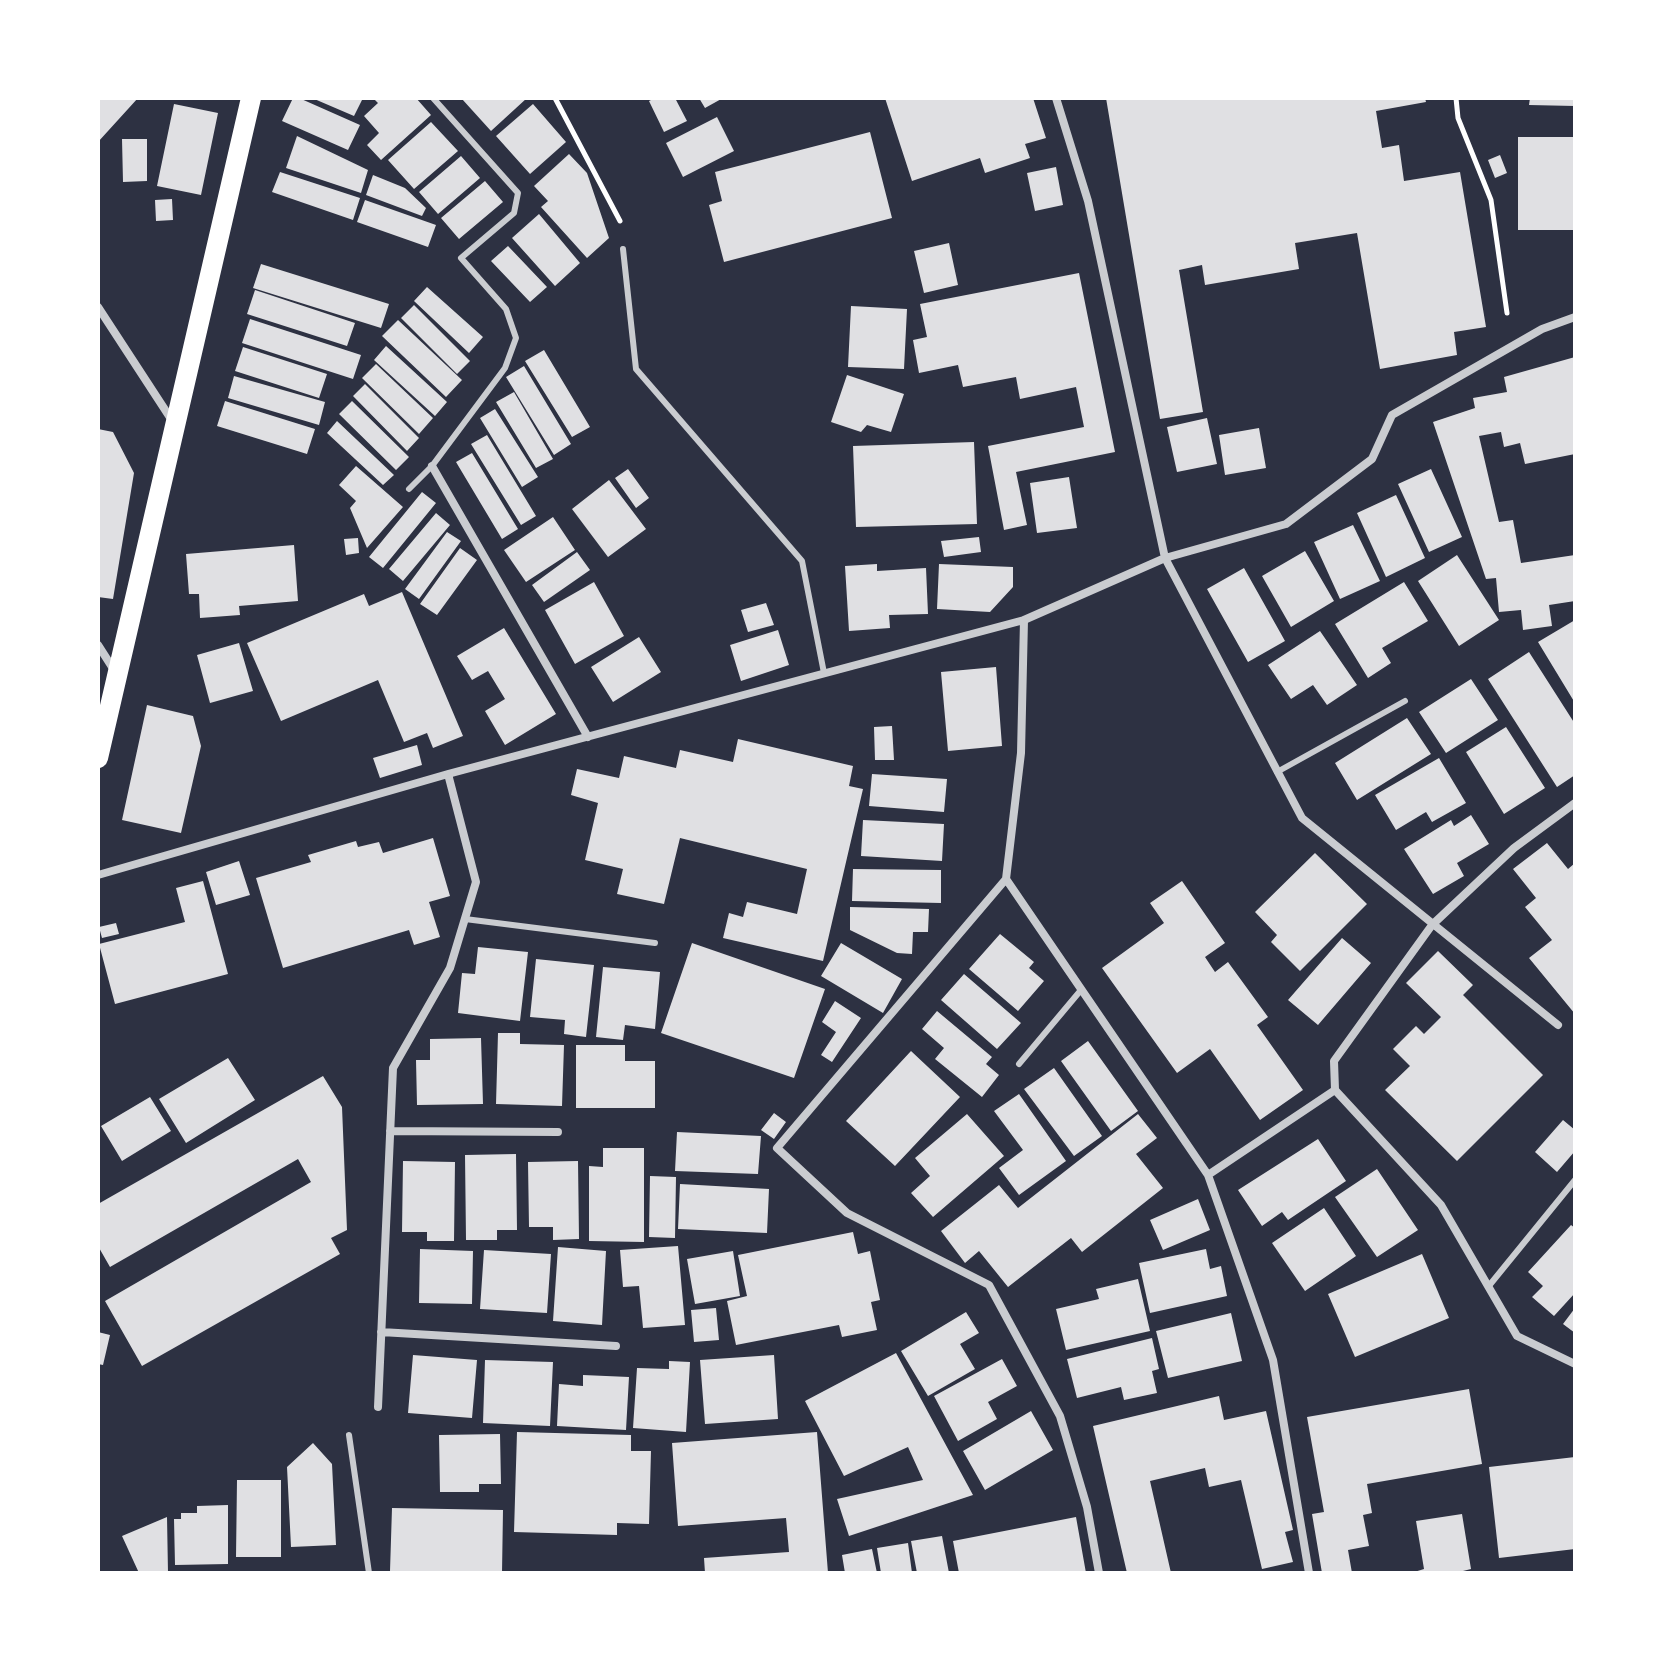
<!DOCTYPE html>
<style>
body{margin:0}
#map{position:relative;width:1673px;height:1671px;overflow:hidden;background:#2d3142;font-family:Mulish,sans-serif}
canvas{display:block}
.frame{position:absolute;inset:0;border:100px solid #fff;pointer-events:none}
</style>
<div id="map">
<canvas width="1673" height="1671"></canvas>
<div class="frame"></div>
</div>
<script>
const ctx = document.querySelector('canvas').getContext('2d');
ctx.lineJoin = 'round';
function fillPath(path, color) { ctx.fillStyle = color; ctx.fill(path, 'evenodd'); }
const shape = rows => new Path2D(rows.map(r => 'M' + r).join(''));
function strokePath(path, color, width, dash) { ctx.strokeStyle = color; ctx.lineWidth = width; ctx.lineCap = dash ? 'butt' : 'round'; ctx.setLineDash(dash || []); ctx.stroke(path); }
fillPath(shape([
 [98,98,138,98,98,142],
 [293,98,299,98,360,125,348,150,282,121],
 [312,98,363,98,354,116],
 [373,98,416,98,431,115,381,160,367,145,379,133,364,116,378,103],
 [464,98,527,98,491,131,462,99],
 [655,98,675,98,687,121,664,132,649,101],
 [699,98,723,98,705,108],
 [885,98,1033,98,1046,138,1025,144,1030,158,985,173,980,158,912,181],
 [1106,98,1425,98,1426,102,1376,111,1382,148,1399,145,1404,181,1460,172,1486,327,1454,332,1457,355,1380,369,1357,233,1295,243,1299,269,1205,285,1202,265,1179,270,1203,412,1160,419],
 [1530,98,1575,98,1575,106,1529,105],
 [174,104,218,113,201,195,157,186],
 [533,104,566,142,530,174,496,136],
 [717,117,734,151,683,177,666,143],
 [431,122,458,151,414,189,388,160],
 [870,132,892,218,724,262,709,205,722,201,715,172],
 [297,136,368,170,361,193,286,168],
 [1518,137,1575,137,1575,230,1518,230],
 [122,139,147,139,147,181,123,182],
 [569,154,587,173,609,238,587,258,541,207,548,201,534,186],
 [1500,155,1507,173,1495,178,1488,160],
 [461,156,480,178,438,214,419,192],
 [1056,167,1063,205,1035,211,1027,173],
 [280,172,360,198,353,220,272,192],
 [373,175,405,188,426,208,422,216,366,195],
 [485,181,503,202,459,239,441,218],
 [172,199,173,220,156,221,155,200],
 [365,200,436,225,428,247,357,222],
 [539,214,580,263,555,286,512,238],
 [949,243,958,285,924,293,914,251],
 [508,246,547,287,530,302,491,261],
 [261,264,389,304,381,328,253,288],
 [1079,273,1115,452,1016,472,1027,525,1004,530,988,446,1084,427,1076,387,1020,399,1016,377,963,387,958,365,919,373,913,340,927,337,920,304],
 [427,287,483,337,469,353,414,301],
 [255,290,355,323,347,346,247,314],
 [414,305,470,361,457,374,401,318],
 [851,306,907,309,904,369,848,367],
 [250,319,361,355,353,379,242,343],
 [398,320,462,380,446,397,382,336],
 [386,346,447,402,435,416,374,360],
 [243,347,327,374,319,398,235,371],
 [544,350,590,427,572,437,525,361],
 [1575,357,1575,454,1525,464,1520,443,1504,447,1501,432,1479,436,1499,522,1513,520,1521,563,1575,555,1575,601,1549,605,1552,626,1523,630,1521,610,1499,612,1496,578,1486,579,1433,422,1475,408,1473,398,1507,392,1504,377],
 [376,364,433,418,419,434,362,378],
 [524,366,571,444,554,455,506,377],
 [847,375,904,394,891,432,867,425,861,432,831,422],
 [234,376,325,402,319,425,228,398],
 [365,384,419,438,407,451,353,396],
 [514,392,553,459,536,468,496,402],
 [225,401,315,429,307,454,217,426],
 [352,401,409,457,396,470,339,414],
 [495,409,538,477,522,487,480,418],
 [1207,418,1217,464,1177,472,1167,427],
 [337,421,394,475,383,485,327,433],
 [1259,428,1266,468,1225,475,1219,435],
 [98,429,113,432,134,473,113,599,98,597],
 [487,435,536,516,521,525,471,444],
 [974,442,977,524,856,527,853,446],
 [472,453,518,529,502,539,456,462],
 [356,466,403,507,367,548,350,508,356,501,339,485],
 [628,469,649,498,636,508,615,478],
 [1431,469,1462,537,1429,552,1398,484],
 [1069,477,1077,528,1037,533,1030,483],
 [609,480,646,529,608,557,572,509],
 [422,492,436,503,383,568,369,557],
 [1396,495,1425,558,1386,577,1357,513],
 [436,513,450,525,403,581,389,569],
 [553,517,575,550,526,582,504,550],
 [1353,525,1380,581,1340,599,1314,542],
 [447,532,461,541,419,599,405,589],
 [979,537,981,552,944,557,941,541],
 [358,538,359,553,346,555,344,539],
 [294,545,298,601,239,606,240,615,200,618,199,594,189,594,186,554],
 [460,548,477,560,437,615,420,604],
 [1305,551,1334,601,1291,627,1262,576],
 [577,552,590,570,544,602,532,585],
 [1457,555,1499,620,1459,646,1418,581],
 [877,564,877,571,926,568,928,614,889,615,890,628,849,631,845,566],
 [939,564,1013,567,1013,587,990,612,937,609],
 [1244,568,1285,641,1248,662,1207,589],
 [594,582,624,636,575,664,545,610],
 [1404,582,1428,621,1382,648,1391,663,1368,678,1335,624],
 [402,592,463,736,433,748,427,733,404,742,378,680,281,721,247,643,364,594,369,606],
 [766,603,774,625,748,632,741,610],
 [1575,620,1575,703,1538,642],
 [504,628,556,714,505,745,485,711,505,699,488,671,472,680,457,656],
 [778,630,789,665,741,681,730,645],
 [1320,631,1357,685,1327,705,1313,685,1291,699,1268,665],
 [639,637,661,672,613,702,591,667],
 [239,643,253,691,210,703,197,655],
 [1529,652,1575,724,1575,775,1557,787,1488,679],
 [996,667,1002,746,948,751,941,672],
 [1471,679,1498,720,1446,753,1419,712],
 [147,705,193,716,201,746,181,833,122,820],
 [1407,718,1431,754,1357,800,1335,763],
 [892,726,894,760,875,760,874,727],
 [1506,727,1545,788,1504,814,1466,752],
 [738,739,853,766,849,786,863,789,823,961,723,938,729,913,743,917,747,902,797,914,807,869,680,838,664,904,617,894,623,869,585,860,598,803,571,795,577,769,619,778,624,756,676,768,680,750,733,762],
 [417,745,422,765,380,778,373,758],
 [1439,758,1466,803,1432,822,1426,812,1396,830,1375,795],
 [872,774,947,779,944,812,869,806],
 [1471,815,1489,844,1457,863,1464,876,1433,894,1404,849,1451,820,1454,826],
 [863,820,944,824,942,861,861,856],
 [433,838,450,896,429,902,440,937,414,945,409,930,283,968,256,878,311,862,308,855,356,841,358,847,379,842,383,853],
 [1547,843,1568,869,1575,863,1575,1014,1529,958,1552,940,1525,907,1536,898,1513,869],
 [1315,853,1367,904,1300,971,1271,942,1277,935,1255,912],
 [239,861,250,895,216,905,206,872],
 [853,869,941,870,941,903,852,901],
 [203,881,228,974,115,1004,99,944,185,922,176,888],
 [1182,881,1225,943,1205,957,1215,972,1228,962,1268,1017,1257,1025,1303,1090,1260,1120,1210,1049,1177,1073,1102,968,1164,923,1150,903],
 [850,907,929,909,928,932,913,932,912,954,897,953,850,930],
 [116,923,119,934,102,938,99,927],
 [1000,934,1034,962,1029,968,1044,981,1018,1011,969,969],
 [1342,938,1371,963,1318,1025,1288,1000],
 [692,943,825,989,794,1078,661,1033],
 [841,943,902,979,883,1013,821,976],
 [478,947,528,952,520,1021,458,1013,462,973,475,974],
 [1438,951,1473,985,1463,995,1543,1075,1457,1161,1385,1090,1410,1066,1393,1049,1416,1026,1424,1034,1441,1017,1406,983],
 [536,959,594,965,586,1037,564,1034,565,1020,530,1017],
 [603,967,660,972,655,1029,625,1025,623,1040,596,1037],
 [964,974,1021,1023,997,1049,941,1000],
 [835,1001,861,1018,832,1062,821,1055,836,1032,822,1022],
 [937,1011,992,1057,986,1064,999,1075,982,1097,935,1059,944,1048,922,1029],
 [498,1033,520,1033,520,1044,564,1045,562,1106,496,1104],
 [481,1038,483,1104,417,1105,416,1060,430,1060,430,1039],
 [1088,1041,1138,1111,1111,1131,1061,1061],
 [576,1045,625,1045,625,1061,655,1061,655,1108,576,1108],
 [911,1051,960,1097,895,1166,846,1121],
 [228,1058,255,1100,186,1143,159,1099],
 [1054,1068,1102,1136,1074,1156,1024,1089],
 [323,1076,342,1107,347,1230,331,1238,340,1254,142,1366,105,1301,311,1182,298,1159,110,1267,98,1246,98,1204],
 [1019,1094,1066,1161,1019,1195,999,1168,1023,1150,994,1111],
 [150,1097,171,1131,122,1161,101,1126],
 [774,1113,786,1122,774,1139,761,1130],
 [967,1114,1004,1156,933,1217,911,1193,930,1176,915,1158],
 [1138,1114,1157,1138,1136,1154,1163,1188,1082,1252,1071,1238,1008,1287,979,1251,965,1263,941,1231,999,1185,1018,1208],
 [1563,1120,1575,1130,1575,1151,1557,1172,1535,1152],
 [677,1132,761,1136,758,1174,675,1171],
 [1318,1139,1346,1181,1288,1220,1282,1212,1262,1226,1238,1190],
 [603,1148,644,1148,644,1242,589,1241,589,1166,603,1167],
 [516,1154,517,1230,497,1230,497,1240,466,1240,465,1155],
 [403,1161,455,1162,454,1241,427,1241,427,1232,402,1232],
 [578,1161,579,1239,553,1240,553,1227,529,1227,528,1162],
 [1377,1169,1418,1230,1377,1257,1335,1197],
 [650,1176,676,1177,675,1238,649,1237],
 [680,1184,769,1189,767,1233,678,1229],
 [1198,1199,1210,1230,1163,1250,1150,1220],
 [1324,1208,1356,1256,1305,1291,1272,1243],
 [1571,1225,1575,1228,1575,1293,1554,1316,1532,1297,1543,1286,1528,1272],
 [853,1232,858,1254,870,1251,880,1300,871,1302,877,1330,842,1337,839,1325,736,1345,727,1301,747,1296,738,1255],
 [678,1246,685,1325,643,1328,639,1286,623,1287,620,1250],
 [558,1247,606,1251,602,1325,553,1321],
 [420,1249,473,1251,472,1304,419,1303],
 [1206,1249,1210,1269,1221,1266,1227,1296,1150,1313,1139,1263],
 [484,1250,551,1254,547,1313,480,1309],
 [733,1251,740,1296,695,1304,687,1259],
 [1422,1254,1449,1318,1355,1357,1328,1294],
 [1138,1279,1150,1331,1066,1350,1056,1309,1099,1299,1096,1289],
 [716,1308,719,1340,694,1342,691,1310],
 [1575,1308,1575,1333,1563,1324],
 [966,1312,979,1333,960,1344,975,1369,928,1396,901,1351],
 [1231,1313,1242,1361,1168,1378,1156,1331],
 [98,1332,110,1335,103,1365,98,1364],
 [1152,1338,1159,1369,1152,1371,1157,1393,1124,1400,1121,1387,1077,1398,1067,1359],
 [896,1353,973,1495,849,1536,837,1499,923,1480,908,1447,844,1476,805,1401],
 [413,1355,477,1360,472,1418,408,1413],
 [774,1355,778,1419,705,1424,700,1360],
 [1002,1359,1017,1386,988,1402,997,1419,958,1441,934,1396],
 [485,1360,553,1362,550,1426,483,1423],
 [669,1361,690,1362,686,1432,633,1428,637,1368,669,1369],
 [583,1375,629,1377,626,1430,557,1426,559,1384,583,1386],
 [1469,1389,1482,1464,1367,1484,1372,1513,1363,1515,1369,1546,1348,1550,1352,1573,1322,1573,1312,1514,1324,1512,1307,1417],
 [1219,1396,1224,1420,1266,1411,1293,1530,1285,1532,1293,1562,1262,1569,1241,1480,1209,1487,1205,1468,1150,1481,1171,1573,1127,1573,1093,1426],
 [1031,1411,1053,1450,985,1490,963,1451],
 [517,1432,631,1435,631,1451,651,1451,649,1524,617,1523,617,1535,514,1532],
 [817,1432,828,1573,705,1573,704,1558,789,1552,786,1518,678,1526,672,1443],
 [500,1434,501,1484,479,1484,479,1492,440,1492,439,1435],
 [313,1443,332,1464,336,1545,291,1547,287,1467],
 [1575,1457,1575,1549,1499,1558,1489,1467],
 [237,1480,281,1480,281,1557,236,1557],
 [228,1505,228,1564,175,1565,174,1519,181,1519,181,1513,197,1513,197,1506],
 [392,1508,503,1510,502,1573,390,1571],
 [1462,1514,1471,1569,1455,1573,1411,1573,1424,1569,1416,1521],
 [167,1517,168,1573,139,1573,122,1536],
 [1076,1517,1086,1573,959,1573,953,1541],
 [942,1536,949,1573,917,1573,911,1541],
 [908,1543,912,1573,881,1573,877,1548],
 [872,1549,877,1573,845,1573,842,1555]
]), '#e0e0e3');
strokePath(shape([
 [555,98,620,221],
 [1456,98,1458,118,1491,200,1507,313]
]), '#fff', 5);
strokePath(shape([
 [623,249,636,369,802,561,824,673],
 [409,489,432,466,505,368,516,338,506,309,461,258,514,213,518,193,433,98],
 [1277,772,1405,701],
 [465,919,655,943],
 [1019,1064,1081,990],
 [1488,1287,1575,1180],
 [349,1435,369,1573]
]), '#caccd0', 6);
strokePath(shape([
 [1056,98,1088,201,1165,558,1302,818,1558,1025],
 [98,307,173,422],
 [432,466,588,737],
 [1024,620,1021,753,1006,879,777,1148,847,1213,989,1285,1060,1416,1087,1507,1099,1573],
 [98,645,114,670],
 [98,875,448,774,1024,620,1165,558,1286,524,1372,459,1392,415,1542,329,1575,317],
 [1006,879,1208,1175,1273,1360,1309,1573],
 [1335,1090,1441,1205,1517,1336,1575,1364],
 [390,1131,558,1132],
 [1208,1175,1335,1090,1334,1061,1432,925,1514,848,1575,803],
 [381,1332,616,1346],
 [378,1407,393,1068,450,968,476,882,448,774]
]), '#caccd0', 8);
strokePath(shape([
 [98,758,251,98]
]), '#fff', 20);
</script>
